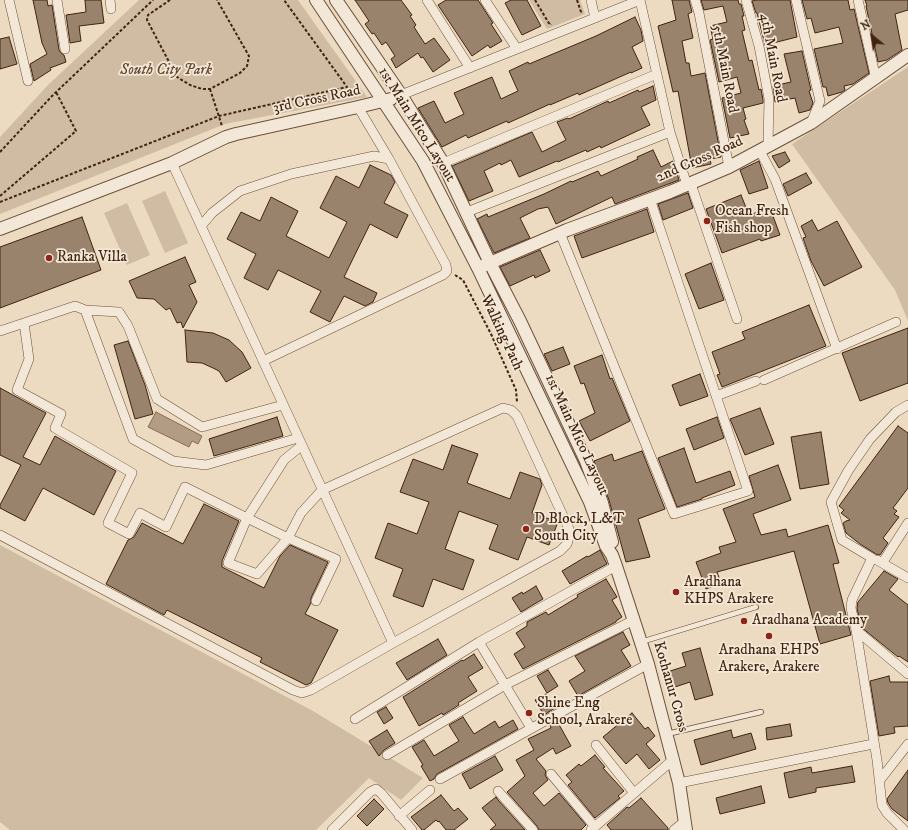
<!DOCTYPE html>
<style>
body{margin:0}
#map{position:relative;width:908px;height:830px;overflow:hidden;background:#ecdbc1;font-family:"IM FELL DW Pica",serif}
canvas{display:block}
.north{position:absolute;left:852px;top:16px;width:40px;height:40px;-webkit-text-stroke:3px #f3e8d7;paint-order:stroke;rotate:330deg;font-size:11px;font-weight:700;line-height:16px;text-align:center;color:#41230f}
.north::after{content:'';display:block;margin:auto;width:14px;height:18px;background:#41230f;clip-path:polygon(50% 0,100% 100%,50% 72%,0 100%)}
</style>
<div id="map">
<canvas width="908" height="830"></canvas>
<div class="north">N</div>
</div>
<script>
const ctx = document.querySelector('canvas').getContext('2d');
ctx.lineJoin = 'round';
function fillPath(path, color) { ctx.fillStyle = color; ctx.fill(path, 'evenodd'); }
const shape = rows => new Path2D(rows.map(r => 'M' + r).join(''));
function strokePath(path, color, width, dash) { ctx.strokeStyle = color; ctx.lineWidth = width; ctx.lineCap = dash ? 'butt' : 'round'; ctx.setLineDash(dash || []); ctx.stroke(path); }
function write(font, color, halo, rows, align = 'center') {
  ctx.font = font + ' "IM FELL DW Pica",serif'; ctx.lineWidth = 3.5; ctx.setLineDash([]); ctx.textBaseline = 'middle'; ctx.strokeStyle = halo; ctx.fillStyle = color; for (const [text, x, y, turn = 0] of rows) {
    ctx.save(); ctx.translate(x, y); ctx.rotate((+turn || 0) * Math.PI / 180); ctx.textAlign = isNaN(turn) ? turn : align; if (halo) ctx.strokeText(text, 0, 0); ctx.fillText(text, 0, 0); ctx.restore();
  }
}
fillPath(shape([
 [139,0,298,0,367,97,225,124,0,214,0,137,48,85],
 [529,0,580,0,585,14,547,29],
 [908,67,908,321,895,290,792,144],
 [165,191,188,243,165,253,142,201],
 [127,203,150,255,127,265,104,213],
 [0,545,313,711,423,778,401,800,369,778,316,830,10,830,0,822]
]), '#cfbca3');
const water = shape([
 [156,412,202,436,198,444,192,441,189,447,148,427,156,412]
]);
fillPath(water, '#b29c84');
strokePath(water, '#856c55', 1);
const building = shape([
 [33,0,47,0,48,6,52,5,59,50,61,53,64,55,66,62,50,68,51,70,34,81,30,64,47,54,42,43,33,0],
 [85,0,101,0,104,23,79,26,81,41,70,43,66,15,86,12,85,0],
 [355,0,401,0,412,15,410,16,416,25,414,27,425,44,434,38,450,60,433,72,423,57,421,58,418,53,396,68,391,59,395,56,386,42,382,45,374,33,372,34,365,24,369,21,355,0],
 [446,0,478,0,493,23,491,24,502,41,490,48,488,45,472,56,438,5,446,0],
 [511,0,527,0,541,26,522,35,505,3,511,0],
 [672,0,689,0,692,12,688,14,693,38,682,41,686,63,689,63,691,76,705,73,721,157,710,159,711,164,692,168,678,91,673,92,658,26,676,20,672,0],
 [701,0,738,0,739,4,741,4,744,16,742,16,745,30,742,31,749,61,752,60,759,90,761,89,763,100,763,103,743,108,746,119,744,120,749,134,730,138,722,98,741,93,737,77,719,82,710,40,713,39,710,26,727,22,723,6,704,10,701,0],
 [756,0,790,0,797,37,765,45,757,13,756,13,752,1,756,0],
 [802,0,848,0,850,10,854,9,869,73,853,84,844,86,845,90,842,92,828,96,826,87,823,87,814,49,843,43,839,27,815,33,811,18,807,19,802,0],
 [865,0,908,0,908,10,895,14,902,50,887,60,878,62,866,6,867,6,865,0],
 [635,17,641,30,643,41,632,47,642,68,631,73,631,72,579,95,578,93,550,105,550,104,508,123,507,121,468,138,466,135,442,147,418,108,434,101,445,123,464,114,454,93,492,77,501,99,518,91,509,71,528,62,529,64,596,36,635,17],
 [9,37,17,64,0,69,0,39,9,37],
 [802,51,811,90,809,91,813,103,810,110,799,113,795,98,775,102,773,86,791,82,784,54,802,51],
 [653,86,656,100,641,107,650,125,601,148,600,146,587,152,586,150,558,162,557,161,519,177,511,160,501,165,500,163,484,171,493,191,469,201,452,166,532,132,542,152,566,140,557,122,568,118,569,119,608,101,609,103,638,90,639,92,653,86],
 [653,150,661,167,673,161,679,180,615,204,612,197,556,224,548,207,538,209,520,218,530,238,494,253,477,219,487,214,488,217,544,194,571,181,572,182,598,171,601,176,638,159,637,157,653,150],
 [785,152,790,161,779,168,772,156,785,152],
 [759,161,768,188,749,194,740,170,759,161],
 [370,165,391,175,395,182,384,203,408,215,397,238,370,224,344,277,377,293,373,302,365,306,344,296,330,322,310,312,321,291,278,270,268,290,244,278,256,254,227,239,241,212,260,221,271,197,298,211,286,236,329,258,347,222,320,208,336,176,359,188,370,165],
 [806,173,812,183,788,196,783,184,806,173],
 [688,193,693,208,663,220,658,204,688,193],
 [741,195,749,215,770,208,780,235,761,241,760,239,722,253,706,209,741,195],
 [647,209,654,232,582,258,574,236,647,209],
 [82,217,101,270,0,308,0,247,82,217],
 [812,220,818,231,837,221,862,267,824,286,811,261,803,238,806,237,801,226,812,220],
 [540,250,550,271,535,278,534,275,510,286,500,267,540,250],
 [185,257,196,282,189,285,197,302,183,328,181,322,177,323,170,308,166,310,154,299,137,298,129,281,185,257],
 [711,263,724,300,699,309,685,274,711,263],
 [809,305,826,346,722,387,717,375,720,374,712,352,745,339,742,332,809,305],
 [908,328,908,383,860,401,842,353,908,328],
 [185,330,213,333,229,340,242,352,251,368,226,382,219,371,213,368,202,363,187,362,185,330],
 [128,341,145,385,153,414,135,419,114,345,128,341],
 [563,347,570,364,552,371,544,354,563,347],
 [602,355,610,379,612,378,630,421,590,441,579,421,595,413,584,383,581,384,574,366,602,355],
 [700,374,708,396,680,406,672,385,700,374],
 [0,388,46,413,23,457,40,465,55,436,116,471,94,515,43,488,25,521,0,508,0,505,21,465,0,455,0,388],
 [760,408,774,444,745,455,730,419,760,408],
 [277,417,283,436,214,456,209,439,277,417],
 [717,417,724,438,694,450,686,429,717,417],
 [898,426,908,433,908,488,893,508,897,511,894,514,899,517,883,538,888,543,880,555,876,554,860,544,846,533,843,523,846,521,850,520,841,513,844,510,839,506,898,426],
 [821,432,829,484,800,489,791,437,821,432],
 [452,445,478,454,467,483,510,499,520,472,540,479,542,485,532,513,558,522,549,545,527,537,518,560,489,549,498,525,459,511,445,549,474,560,463,590,433,579,423,607,393,596,403,569,375,558,388,523,417,534,429,502,400,492,413,459,443,470,452,445],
 [684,448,696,483,730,471,735,485,702,498,702,499,677,507,658,458,684,448],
 [642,451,665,509,638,519,650,557,626,562,609,500,594,461,612,454,614,461,642,451],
 [778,465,791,500,753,514,761,535,786,529,788,537,828,525,839,563,833,564,851,635,820,644,794,551,717,572,721,583,706,589,696,562,721,553,719,547,736,542,723,509,755,497,749,476,778,465],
 [204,504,239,521,222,561,222,567,264,588,280,556,290,545,328,562,311,598,311,603,305,614,338,630,311,683,306,685,260,662,262,658,167,610,164,615,106,584,128,540,134,537,142,523,183,544,204,504],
 [600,550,607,564,570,584,562,571,587,556,588,557,600,550],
 [884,571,898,579,889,590,908,605,908,662,899,656,898,657,861,627,857,608,858,602,884,571],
 [606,579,617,597,612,600,622,617,616,621,616,622,523,669,514,654,525,647,516,633,527,626,527,622,546,612,548,615,578,597,577,595,606,579],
 [536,586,543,599,521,612,512,598,522,592,523,594,536,586],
 [623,632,630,645,621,650,631,666,578,696,569,681,585,671,575,656,623,632],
 [438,639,447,655,407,680,396,663,438,639],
 [700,648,713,695,695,700,690,682,672,688,667,672,686,666,682,653,700,648],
 [474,654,483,668,468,677,477,691,458,703,459,705,443,715,442,713,419,726,403,697,462,660,463,661,474,654],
 [548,670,558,686,547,693,537,676,548,670],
 [889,676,890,682,908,682,908,726,894,727,895,733,879,736,870,681,889,676],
 [546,694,555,708,544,715,535,700,546,694],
 [386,707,393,718,384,724,377,712,386,707],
 [632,713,645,729,648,727,655,736,646,744,660,760,649,769,637,754,626,764,603,737,632,713],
 [463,717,474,734,495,721,499,728,513,720,518,729,437,774,434,779,430,781,421,766,423,765,412,747,424,740,434,756,459,741,449,725,463,717],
 [557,721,571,746,556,754,553,748,536,759,546,771,545,775,548,780,533,793,544,806,559,793,586,825,581,830,539,830,537,826,507,792,525,776,516,760,534,750,528,739,551,728,550,725,557,721],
 [790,724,792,736,767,740,766,728,790,724],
 [387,730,395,743,384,750,379,756,369,741,387,730],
 [731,730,733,738,751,733,756,749,701,765,694,740,731,730],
 [595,755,605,767,603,768,624,791,618,796,620,798,595,818,568,785,572,782,566,775,579,764,581,766,595,755],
 [495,756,503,770,470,789,462,774,495,756],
 [852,766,855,782,816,788,816,792,789,798,784,773,811,767,812,773,852,766],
 [908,770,908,821,892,809,888,803,887,799,908,770],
 [761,786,765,803,720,814,716,798,761,786],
 [441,795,454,811,458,808,468,819,454,830,446,830,439,821,438,822,436,820,424,830,422,830,411,817,441,795],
 [496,797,498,800,525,830,490,830,496,825,482,808,496,797],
 [641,798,668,828,668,830,611,830,607,825,627,807,629,808,641,798],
 [374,799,384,809,367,826,357,816,374,799]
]);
fillPath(building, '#9a836c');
strokePath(building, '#41230f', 1);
const service = shape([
 [641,642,756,607],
 [667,734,761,712]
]);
const minor = shape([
 [9,0,28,81],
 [57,0,65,49],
 [110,0,111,9],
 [427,0,470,68],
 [485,0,517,49],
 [591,0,595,18],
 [640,0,670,132,687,185],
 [695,0,699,13,729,167],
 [746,0,759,46,769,99,768,146],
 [796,0,820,101,811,123],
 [858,0,876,79],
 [401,95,640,0],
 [358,107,389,159],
 [760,151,775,179,837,349],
 [172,163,393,643],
 [443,163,657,74],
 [691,184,737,319],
 [467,212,670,132],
 [201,226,212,213,240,191,291,174,374,156,389,159,446,265,447,271,443,275,263,361],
 [560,233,674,514,748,491,650,199],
 [85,310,133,439,173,461,206,465,298,438],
 [24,323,29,359,17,390,61,414,55,428,132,473,108,523,129,534,140,513,166,527,185,487,247,518,228,563,257,574,288,538,336,559,316,601],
 [0,331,75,306,85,310,119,312,128,326,157,399,202,427,283,405],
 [764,380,896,322],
 [716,396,756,381],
 [0,535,293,690,302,693,311,690,393,643,560,551,567,544,569,537,569,529,517,416,511,410,503,408,322,490,301,513,288,538,247,518,284,460,301,446],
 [877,560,908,578],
 [883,562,908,523],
 [856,630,908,674],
 [479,642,531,728],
 [355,719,479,642,616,566],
 [596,745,634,793],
 [387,755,505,685,634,620],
 [551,774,595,827],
 [440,779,648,664],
 [880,780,908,744],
 [679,783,873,744],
 [498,791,533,830],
 [399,816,430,790],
 [332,830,370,792,376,789,381,793,412,830],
 [591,830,674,759],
 [674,830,684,822],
 [904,830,887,813,882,805,877,760,856,630,851,608,852,600,872,558,842,540,831,502,848,471,870,439,896,412,908,405]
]);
const tertiary = shape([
 [316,0,423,161,478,268,590,502,606,546,612,555,616,566,648,664,679,783,686,830],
 [336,0,401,95,443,163,490,263,520,321,586,461,602,503,612,542],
 [0,229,172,163,226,137,236,134,358,107,391,99],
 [483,266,567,230,670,192,729,167,811,123,908,55]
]);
strokePath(service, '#6c513c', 6);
strokePath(minor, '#6c513c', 10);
strokePath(tertiary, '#6c513c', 14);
strokePath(shape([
 [170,0,148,15,147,20,177,77,190,85,202,89,210,89,240,73,247,66,249,56,217,0],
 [535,0,550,25,551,24],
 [577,0,581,12,580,13],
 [210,89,222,126],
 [0,152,52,96,153,0],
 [0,196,76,131,56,92],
 [0,202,219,116,347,87,284,0],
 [455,275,463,280,491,334,516,390,517,402]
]), '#41230f', 2, [3, 2]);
strokePath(service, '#f3e8d7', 4.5);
strokePath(minor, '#f3e8d7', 9);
strokePath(tertiary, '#f3e8d7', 12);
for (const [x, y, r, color] of [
 [707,221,4,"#8f2418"],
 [49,258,4,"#8f2418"],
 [526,529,4,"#8f2418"],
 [676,592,4,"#8f2418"],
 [744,621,4,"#8f2418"],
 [769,636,4,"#8f2418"],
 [529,713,4,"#8f2418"]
]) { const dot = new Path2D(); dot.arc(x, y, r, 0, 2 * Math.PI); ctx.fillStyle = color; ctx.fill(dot); strokePath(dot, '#f3e8d7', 1.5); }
write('15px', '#41230f', '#f3e8d7', [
 ["4th Main Road",772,58,79],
 ["5th Main Road",724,69,79],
 ["3rd Cross Road",317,100,-12],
 ["1st Main Mico Layout",416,125,58],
 ["2nd Cross Road",700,160,-24],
 ["Walking Path",501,333,65],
 ["1st Main Mico Layout",576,435,65],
 ["Kothanur Cross",670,687,74]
]);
write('italic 15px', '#644934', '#f3e8d7', [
 ["South City Park",166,71]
]);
write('15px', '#41230f', '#f3e8d7', [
 ["Ocean Fresh",715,212],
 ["Fish shop",715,229],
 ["Ranka Villa",57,258],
 ["D Block, L&T",534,520],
 ["South City",534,537],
 ["Aradhana",684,583],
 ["KHPS Arakere",684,600],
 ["Aradhana Academy",752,621],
 ["Aradhana EHPS",769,651,"center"],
 ["Arakere, Arakere",769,668,"center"],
 ["Shine Eng",537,704],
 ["School, Arakere",537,721]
], 'left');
</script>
